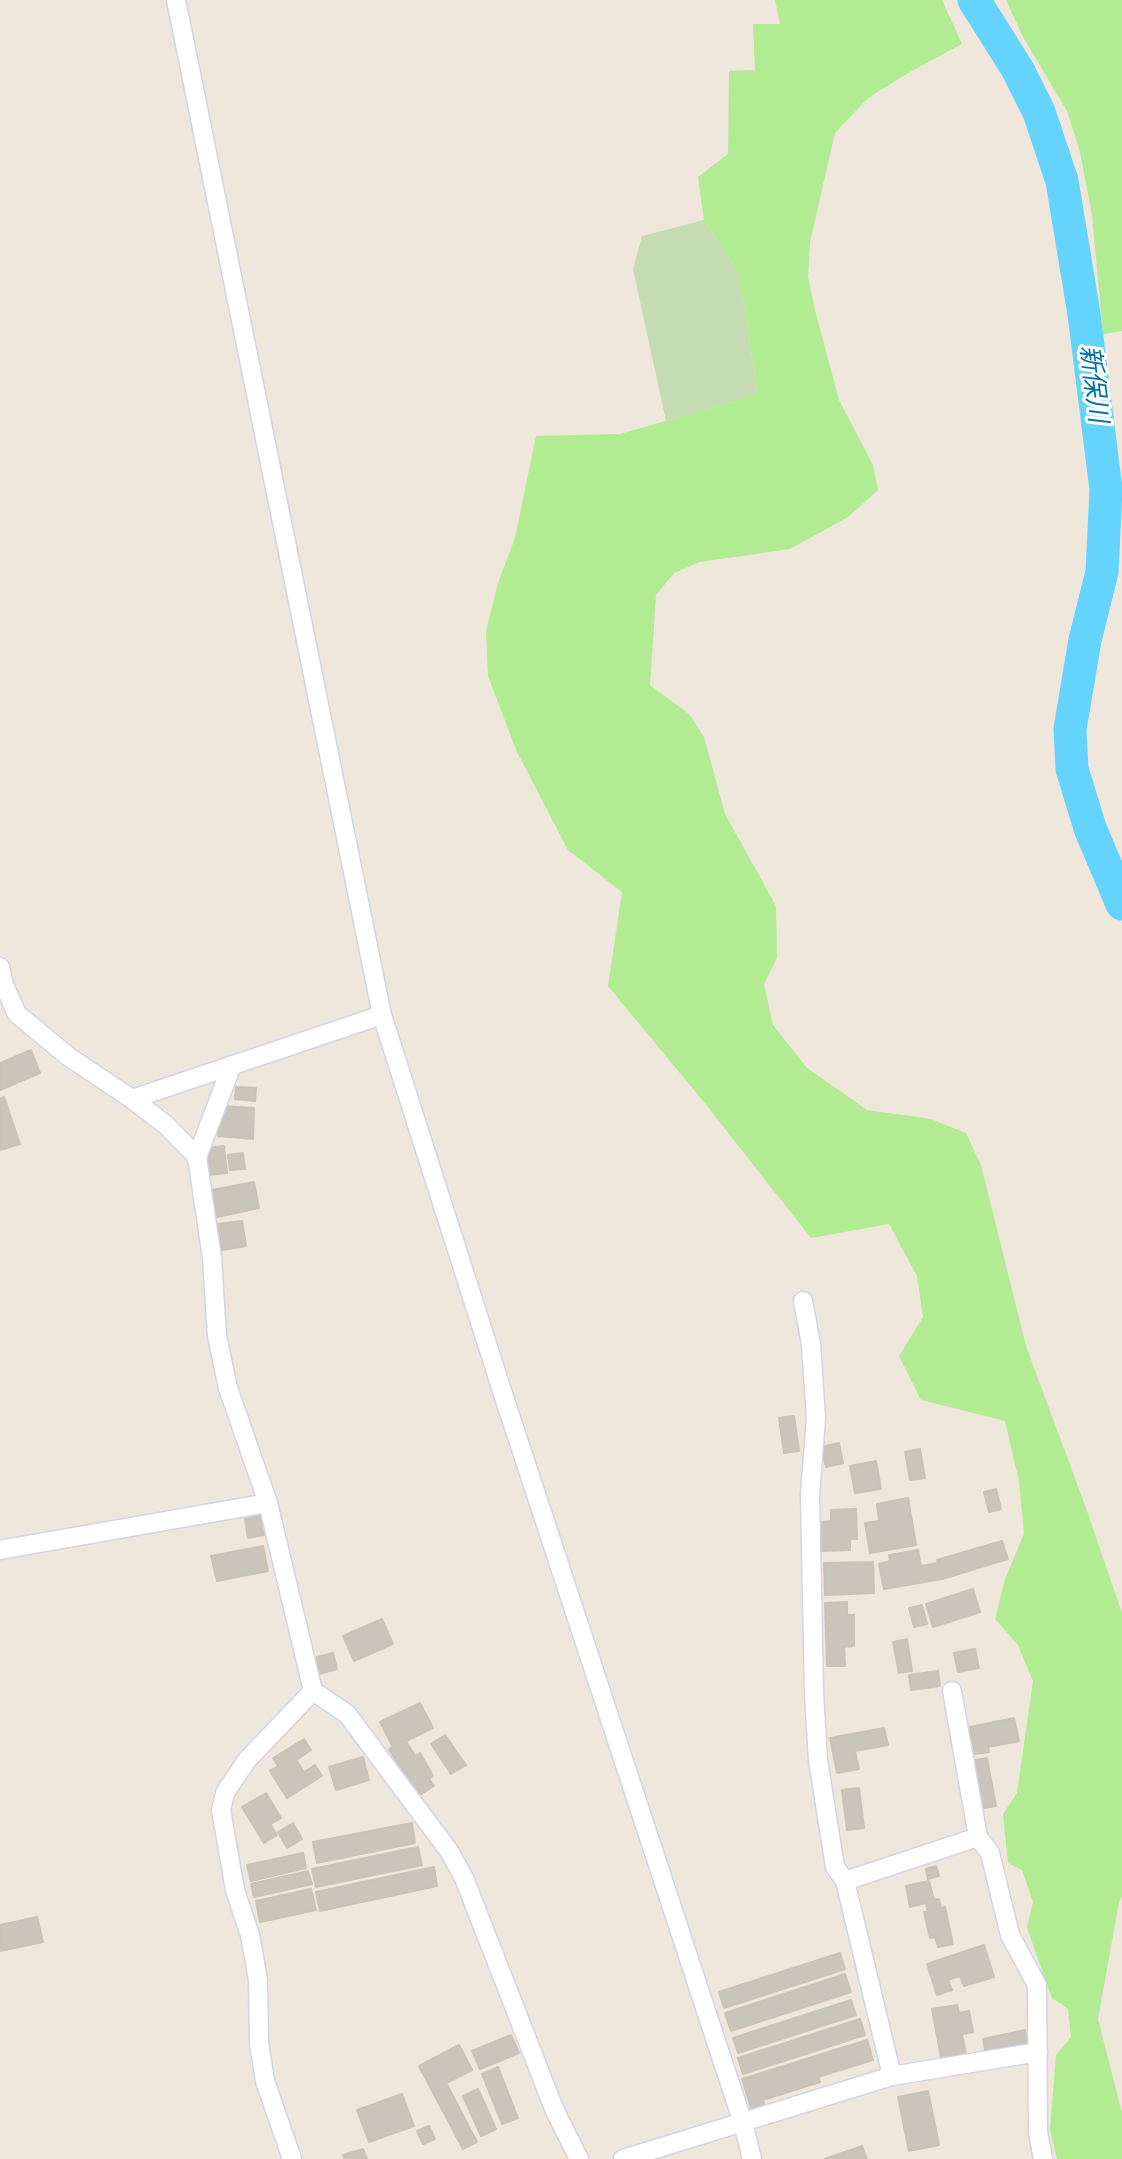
<!DOCTYPE html>
<meta charset="utf-8">
<style>
body{margin:0}
canvas{display:block;background:#efe6dc}
</style>
<canvas width="1122" height="2159"></canvas>
<script>
const ctx = document.querySelector('canvas').getContext('2d');
ctx.lineJoin = 'round';
function fillPath(path, color) { ctx.fillStyle = color; ctx.fill(path, 'evenodd'); }
const shape = rows => new Path2D(rows.map(r => 'M' + r).join(''));
function strokePath(path, color, width, dash) { ctx.strokeStyle = color; ctx.lineWidth = width; ctx.lineCap = dash ? 'butt' : 'round'; ctx.setLineDash(dash || []); ctx.stroke(path); }
function write(font, color, halo, rows, align = 'center') {
  ctx.font = font + ' "Open Sans","Noto Sans JP",sans-serif'; ctx.lineWidth = 6; ctx.setLineDash([]); ctx.textBaseline = 'middle'; ctx.strokeStyle = halo; ctx.fillStyle = color; for (const [text, x, y, turn = 0] of rows) {
    ctx.save(); ctx.translate(x, y); ctx.rotate((+turn || 0) * Math.PI / 180); ctx.textAlign = isNaN(turn) ? turn : align; if (halo) ctx.strokeText(text, 0, 0); ctx.fillText(text, 0, 0); ctx.restore();
  }
}
fillPath(shape([
 [775,0,942,0,962,44,908,73,868,98,835,133,810,242,808,277,816,314,839,400,873,465,878,490,848,517,790,549,700,562,674,573,656,595,650,685,689,714,704,737,725,814,776,906,777,958,764,984,773,1025,807,1068,867,1110,931,1119,966,1133,981,1165,1026,1346,1086,1508,1122,1613,1122,1896,1119,1902,1098,2019,1122,2113,1122,2159,1057,2159,1050,2130,1056,2055,1071,2037,1068,2009,1052,1998,1027,1928,1033,1902,1022,1870,1008,1863,1003,1814,1017,1793,1033,1681,1018,1645,995,1619,1005,1579,1024,1534,1019,1481,1005,1421,921,1400,899,1356,923,1317,917,1276,889,1224,811,1238,703,1101,608,986,622,892,568,850,517,752,488,676,486,631,498,583,515,538,536,436,620,434,758,395,739,273,704,220,698,177,728,154,729,71,755,70,753,24,780,24],
 [1006,0,1122,0,1122,331,1103,334,1092,215,1080,152,1067,111,1023,37]
]), '#b1eb92');
fillPath(shape([
 [704,220,739,273,758,395,666,421,633,269,642,236]
]), '#c5dbb1');
strokePath(shape([
 [974,0,1018,70,1039,112,1062,181,1084,314,1106,489,1102,572,1085,640,1070,729,1072,769,1090,828,1122,904]
]), '#64d4fc', 33);
const building = shape([
 [31,1050,40,1073,0,1090,0,1063,31,1050],
 [236,1087,256,1088,255,1101,235,1099,236,1087],
 [4,1097,20,1144,0,1150,0,1099,4,1097],
 [220,1106,254,1108,253,1139,218,1136,220,1106],
 [224,1146,227,1173,209,1175,206,1148,224,1146],
 [243,1153,245,1169,230,1170,228,1155,243,1153],
 [254,1182,259,1208,217,1217,212,1190,254,1182],
 [242,1221,246,1246,222,1250,218,1224,242,1221],
 [794,1416,799,1451,784,1453,779,1418,794,1416],
 [839,1443,843,1463,826,1467,821,1447,839,1443],
 [920,1449,925,1478,910,1480,905,1452,920,1449],
 [876,1461,881,1489,855,1493,850,1466,876,1461],
 [996,1489,1001,1509,989,1512,984,1492,996,1489],
 [908,1498,916,1545,870,1553,865,1523,879,1521,877,1504,908,1498],
 [856,1509,857,1539,850,1539,850,1550,822,1551,821,1522,831,1521,831,1510,856,1509],
 [260,1516,264,1535,248,1538,245,1519,260,1516],
 [1002,1541,1008,1559,942,1579,884,1589,879,1564,890,1561,889,1555,918,1550,921,1566,938,1563,937,1560,1002,1541],
 [263,1546,268,1571,217,1581,211,1556,263,1546],
 [873,1562,874,1593,825,1595,824,1563,873,1562],
 [973,1589,980,1612,933,1627,926,1604,973,1589],
 [847,1602,847,1615,854,1615,854,1646,844,1647,845,1666,827,1666,825,1603,847,1602],
 [922,1605,927,1624,914,1627,909,1608,922,1605],
 [382,1619,393,1644,354,1661,343,1636,382,1619],
 [907,1639,912,1671,899,1673,893,1642,907,1639],
 [975,1649,979,1668,958,1672,954,1653,975,1649],
 [333,1653,337,1669,318,1674,314,1658,333,1653],
 [938,1671,940,1686,911,1690,909,1675,938,1671],
 [420,1703,433,1728,406,1741,415,1756,420,1753,433,1776,429,1779,434,1786,418,1796,389,1749,393,1747,380,1722,420,1703],
 [1014,1718,1019,1741,988,1747,989,1752,975,1754,970,1727,1014,1718],
 [884,1728,888,1745,855,1751,859,1769,837,1773,830,1738,884,1728],
 [445,1735,466,1765,451,1774,431,1744,445,1735],
 [304,1739,311,1750,296,1760,304,1772,315,1765,322,1776,287,1798,270,1771,278,1766,273,1758,304,1739],
 [363,1757,369,1780,336,1790,329,1767,363,1757],
 [987,1758,996,1806,980,1809,970,1761,987,1758],
 [859,1788,864,1828,847,1830,842,1790,859,1788],
 [266,1793,281,1818,270,1824,277,1835,264,1843,242,1807,266,1793],
 [293,1823,302,1839,287,1848,278,1832,293,1823],
 [412,1823,415,1843,317,1863,313,1842,412,1823],
 [418,1847,422,1865,316,1887,312,1869,418,1847],
 [303,1853,306,1868,251,1881,247,1865,303,1853],
 [936,1866,939,1876,928,1879,926,1869,936,1866],
 [434,1867,437,1886,320,1911,316,1892,434,1867],
 [308,1871,312,1884,254,1897,251,1884,308,1871],
 [929,1881,934,1900,939,1899,941,1908,945,1907,953,1944,938,1947,935,1937,930,1938,924,1912,928,1912,926,1903,910,1907,906,1886,929,1881],
 [311,1889,316,1910,260,1922,256,1901,311,1889],
 [37,1917,43,1942,0,1951,0,1925,37,1917],
 [984,1945,994,1977,964,1986,960,1976,948,1980,952,1990,937,1995,927,1964,984,1945],
 [840,1953,845,1969,724,2008,719,1992,840,1953],
 [845,1974,851,1992,731,2031,725,2013,845,1974],
 [851,2000,856,2015,738,2053,733,2038,851,2000],
 [957,2005,959,2013,969,2011,973,2032,962,2034,967,2059,942,2063,932,2009,957,2005],
 [860,2019,865,2035,743,2074,738,2058,860,2019],
 [1025,2030,1028,2046,986,2055,983,2039,1025,2030],
 [511,2035,519,2053,480,2069,472,2051,511,2035],
 [867,2040,873,2060,818,2077,820,2082,763,2100,765,2107,752,2111,742,2079,867,2040],
 [459,2045,472,2070,446,2083,477,2142,463,2149,419,2066,459,2045],
 [498,2067,518,2118,502,2124,482,2074,498,2067],
 [478,2089,496,2129,481,2136,463,2096,478,2089],
 [928,2091,939,2145,909,2151,898,2097,928,2091],
 [402,2094,414,2126,369,2142,357,2110,402,2094],
 [429,2126,435,2139,423,2144,417,2131,429,2126],
 [862,2146,867,2159,825,2159,862,2146],
 [363,2149,367,2159,344,2159,343,2155,363,2149]
]);
fillPath(building, '#c9c5ba');
strokePath(building, '#cac3b5', 2);
const minor = shape([
 [176,0,382,1015,504,1397,743,2123,752,2159],
 [0,967,4,985,17,1014,69,1057,132,1099,166,1125,197,1157],
 [232,1065,197,1157,212,1258,217,1336,228,1388,268,1503,313,1691,347,1714,449,1851,464,1878,555,2111,579,2159],
 [132,1099,382,1015],
 [803,1301,811,1344,816,1418,810,1495,814,1693,818,1760,835,1867,845,1881,892,2076],
 [0,1550,268,1503],
 [952,1691,978,1837],
 [845,1881,978,1837,990,1853,1010,1935,1037,1985,1038,2132,1043,2159],
 [292,2159,265,2081,259,2043,258,1980,250,1935,235,1890,221,1810,225,1793,247,1760,313,1691],
 [623,2159,892,2076,1038,2052]
]);
strokePath(minor, '#d1d5e6', 21);
strokePath(minor, '#fff', 18);
write('italic 26px', '#0071ab', '#fff', [
 ["新保川",1093,384,83]
]);
</script>
